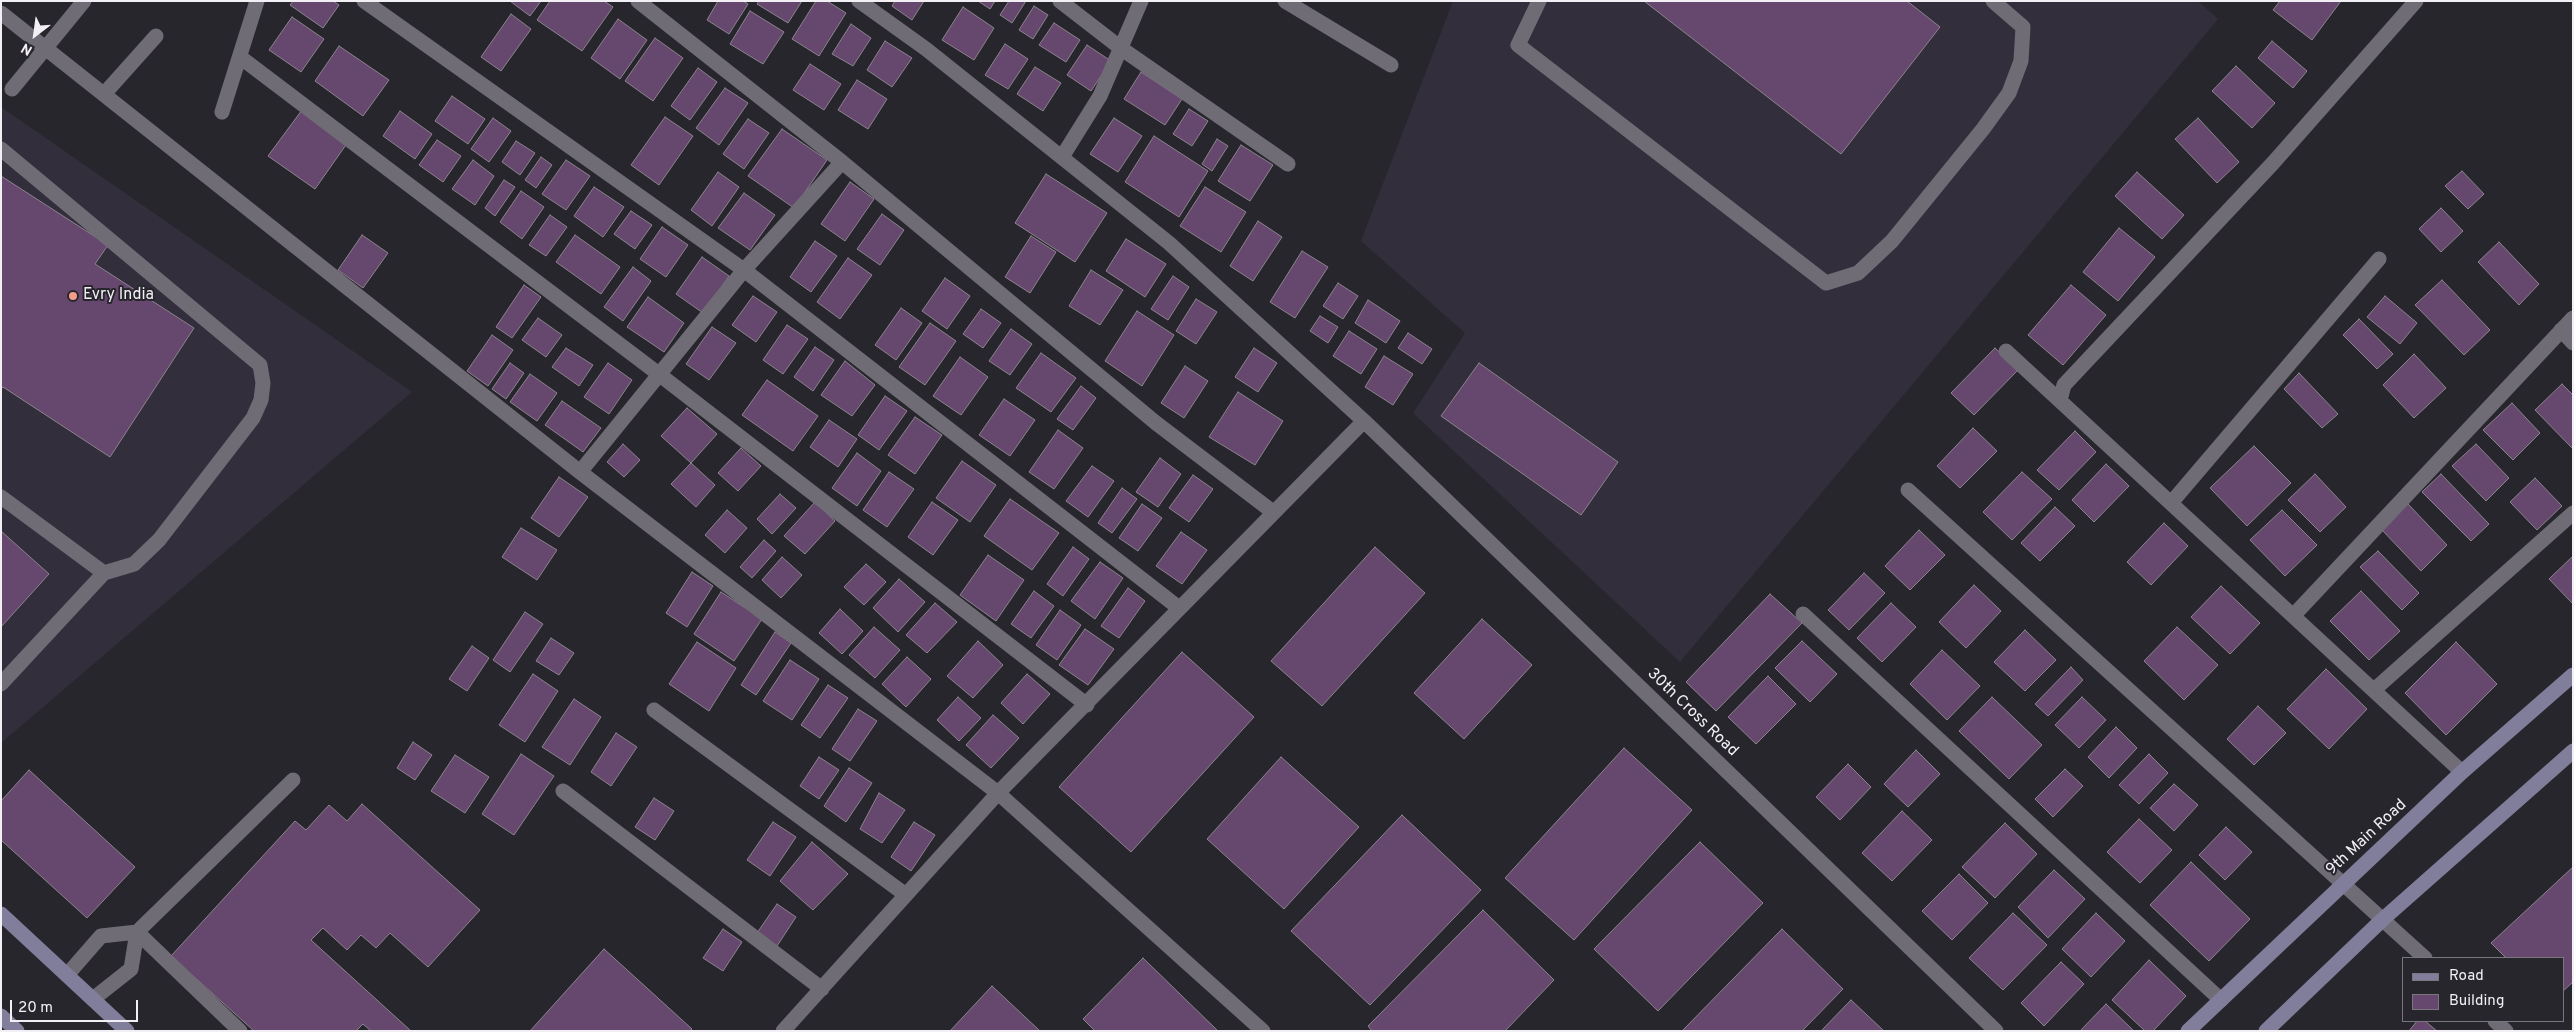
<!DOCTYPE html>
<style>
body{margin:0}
#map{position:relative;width:2574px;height:1032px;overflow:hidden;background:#28262d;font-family:Overpass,sans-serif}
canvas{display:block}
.frame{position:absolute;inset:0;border:2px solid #f2f0f5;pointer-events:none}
.legend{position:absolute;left:2402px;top:957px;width:162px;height:65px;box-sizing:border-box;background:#28262d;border:1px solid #79777d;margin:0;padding:6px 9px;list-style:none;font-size:15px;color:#f2f0f5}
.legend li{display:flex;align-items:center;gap:10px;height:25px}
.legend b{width:25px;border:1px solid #79777d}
.north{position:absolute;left:10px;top:10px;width:50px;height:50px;-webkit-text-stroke:4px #28262d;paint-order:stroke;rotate:210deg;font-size:14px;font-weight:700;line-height:20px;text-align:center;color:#f2f0f5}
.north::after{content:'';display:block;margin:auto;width:18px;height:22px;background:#f2f0f5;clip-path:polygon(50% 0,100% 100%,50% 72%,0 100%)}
.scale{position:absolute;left:10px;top:1000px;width:128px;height:22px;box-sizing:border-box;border:2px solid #f2f0f5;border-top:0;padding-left:6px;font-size:15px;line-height:18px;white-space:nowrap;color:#f2f0f5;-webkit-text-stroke:4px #28262d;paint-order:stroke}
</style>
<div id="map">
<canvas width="2574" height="1032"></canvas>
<div class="frame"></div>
<ul class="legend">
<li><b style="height:6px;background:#807e9a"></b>Road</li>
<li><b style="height:14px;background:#66476d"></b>Building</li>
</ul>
<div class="north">N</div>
<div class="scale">20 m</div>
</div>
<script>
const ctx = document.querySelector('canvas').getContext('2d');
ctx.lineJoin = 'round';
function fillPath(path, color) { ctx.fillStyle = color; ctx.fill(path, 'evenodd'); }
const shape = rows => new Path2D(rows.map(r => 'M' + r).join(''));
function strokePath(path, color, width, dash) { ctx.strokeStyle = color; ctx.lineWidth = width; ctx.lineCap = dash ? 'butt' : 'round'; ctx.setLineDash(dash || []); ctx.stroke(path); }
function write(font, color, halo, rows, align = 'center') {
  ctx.font = font + ' Overpass,sans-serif'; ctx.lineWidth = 4; ctx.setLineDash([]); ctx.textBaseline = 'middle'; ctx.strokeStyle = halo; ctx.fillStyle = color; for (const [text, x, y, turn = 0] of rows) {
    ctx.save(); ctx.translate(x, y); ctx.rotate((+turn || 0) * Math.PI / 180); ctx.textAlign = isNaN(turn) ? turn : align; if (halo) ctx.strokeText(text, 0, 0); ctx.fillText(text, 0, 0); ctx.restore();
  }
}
fillPath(shape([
 [1453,1,2198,1,2218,19,1680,662,1413,413,1465,333,1361,241],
 [1,107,412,392,1,743]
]), '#322e3b');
const building = shape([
 [293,1,333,1,339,5,323,28,290,5,293,1],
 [510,1,541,1,530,16,510,1],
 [550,1,604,1,613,7,582,51,537,20,550,1],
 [718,1,743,1,748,4,729,34,707,20,718,1],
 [759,1,802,1,788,23,757,4,759,1],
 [816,1,827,1,846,13,819,56,792,39,816,1],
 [895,1,924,1,912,20,892,6,895,1],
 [978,1,995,1,990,9,978,1],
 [1009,1,1026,1,1012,23,1000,15,1009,1],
 [1644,1,1907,1,1940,27,1841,154,1644,1],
 [2280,1,2341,1,2312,40,2273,10,2280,1],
 [1034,6,1048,15,1033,39,1019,30,1034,6],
 [963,7,994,28,974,60,942,40,963,7],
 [750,11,784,32,763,64,730,44,750,11],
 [511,14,531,29,501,71,481,57,511,14],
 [292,17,324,39,301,72,269,50,292,17],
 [618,19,647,40,620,79,591,58,618,19],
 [1054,23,1080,40,1066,62,1039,45,1054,23],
 [851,24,871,38,853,66,832,54,851,24],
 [655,38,683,58,653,101,625,81,655,38],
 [885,41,912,58,892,87,867,70,885,41],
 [2272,41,2307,71,2293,88,2258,58,2272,41],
 [1005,44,1028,59,1008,89,985,75,1005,44],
 [1087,45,1111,61,1091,91,1067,75,1087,45],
 [339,46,389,80,363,116,315,81,339,46],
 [810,64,841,84,824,110,793,90,810,64],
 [2236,66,2275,103,2252,128,2212,91,2236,66],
 [1035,67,1061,83,1043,111,1017,94,1035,67],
 [698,68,717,82,690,120,671,106,698,68],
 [1141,72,1182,99,1165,125,1124,99,1141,72],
 [857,80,887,99,868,129,838,110,857,80],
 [725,88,748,103,719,145,696,128,725,88],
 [452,96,485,119,468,144,435,121,452,96],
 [1189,109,1208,121,1192,146,1173,134,1189,109],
 [302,110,348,142,315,189,268,156,302,110],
 [400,111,432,134,415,159,383,136,400,111],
 [665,117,693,136,659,185,631,165,665,117],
 [493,118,511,131,489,162,471,149,493,118],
 [1114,118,1142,136,1118,172,1090,154,1114,118],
 [2198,118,2239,162,2217,183,2175,139,2198,118],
 [748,119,769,133,744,169,723,154,748,119],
 [782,129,827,160,794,208,748,176,782,129],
 [1154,136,1208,171,1179,217,1125,182,1154,136],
 [1217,139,1228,146,1212,171,1202,164,1217,139],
 [437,140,461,156,443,182,419,165,437,140],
 [516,141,535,153,520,175,502,162,516,141],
 [1241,145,1273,165,1250,201,1218,181,1241,145],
 [541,157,552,165,536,188,525,180,541,157],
 [473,160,494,176,475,205,452,189,473,160],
 [566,160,590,176,566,210,542,194,566,160],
 [2462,171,2484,194,2468,209,2445,186,2462,171],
 [718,172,739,187,712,226,691,210,718,172],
 [2137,172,2184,215,2162,239,2115,196,2137,172],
 [1046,174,1107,213,1075,262,1015,223,1046,174],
 [1,176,108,245,95,264,194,328,110,457,3,387,1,389,1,176],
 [504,180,515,187,495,216,485,208,504,180],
 [850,182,874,199,845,241,821,224,850,182],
 [594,187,624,207,603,237,574,216,594,187],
 [1205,187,1246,212,1221,252,1180,226,1205,187],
 [521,191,544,207,522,239,500,222,521,191],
 [744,193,775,215,750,250,718,228,744,193],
 [2441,208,2463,231,2441,252,2419,229,2441,208],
 [631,211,652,225,635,249,614,234,631,211],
 [882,214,904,230,880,265,857,249,882,214],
 [550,215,567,227,546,256,529,245,550,215],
 [1258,221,1282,237,1253,281,1230,266,1258,221],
 [662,227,688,245,666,277,640,259,662,227],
 [2119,228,2155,257,2118,301,2083,272,2119,228],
 [362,235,388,253,363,288,338,270,362,235],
 [575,235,620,267,601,294,556,262,575,235],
 [1031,236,1056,252,1030,293,1005,277,1031,236],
 [1126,239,1166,264,1145,297,1106,271,1126,239],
 [815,241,837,256,811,292,790,277,815,241],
 [2499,242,2539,284,2519,305,2478,262,2499,242],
 [1302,251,1328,267,1295,318,1270,302,1302,251],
 [702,257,729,276,703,313,676,294,702,257],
 [848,258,872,275,840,319,817,302,848,258],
 [633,267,651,281,623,321,604,307,633,267],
 [1091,270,1123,290,1100,325,1069,306,1091,270],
 [1173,276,1189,287,1168,320,1151,309,1173,276],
 [945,278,970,296,947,329,922,311,945,278],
 [2442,280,2490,330,2464,355,2415,305,2442,280],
 [1338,283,1358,296,1343,319,1323,306,1338,283],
 [524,285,541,297,512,338,496,327,524,285],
 [2071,285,2106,315,2063,365,2028,335,2071,285],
 [753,296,777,312,756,342,732,325,753,296],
 [2385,296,2417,323,2400,344,2367,317,2385,296],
 [648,297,684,323,664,352,627,327,648,297],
 [1196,299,1217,312,1196,344,1176,331,1196,299],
 [1368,300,1400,321,1386,343,1355,323,1368,300],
 [901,308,922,323,896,360,875,345,901,308],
 [981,309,1001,323,983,348,963,334,981,309],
 [1137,311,1174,335,1142,386,1105,361,1137,311],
 [1320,316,1338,327,1328,343,1310,331,1320,316],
 [538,318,562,335,546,357,522,340,538,318],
 [2359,319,2393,354,2377,369,2343,335,2359,319],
 [930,323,956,341,925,385,899,367,930,323],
 [787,325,808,339,783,374,763,360,787,325],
 [712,327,736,343,709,380,686,364,712,327],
 [1011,329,1032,344,1010,375,989,361,1011,329],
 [1349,331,1377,349,1361,374,1333,356,1349,331],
 [1408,333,1432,349,1422,364,1398,348,1408,333],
 [492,335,513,350,488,386,467,371,492,335],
 [815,347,834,360,813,391,794,377,815,347],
 [566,348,593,365,579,386,552,367,566,348],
 [1254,348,1277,363,1258,392,1235,377,1254,348],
 [1995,348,2018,370,1974,415,1951,393,1995,348],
 [1041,353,1076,378,1051,412,1016,388,1041,353],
 [2414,354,2446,388,2414,418,2383,385,2414,354],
 [1384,356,1413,374,1393,405,1365,387,1384,356],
 [960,357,988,377,961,415,933,396,960,357],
 [845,361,875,385,852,416,821,395,845,361],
 [510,363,524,373,506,399,492,389,510,363],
 [608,363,632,380,609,414,584,397,608,363],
 [1479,363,1618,462,1581,515,1441,416,1479,363],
 [1185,366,1208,381,1184,418,1161,403,1185,366],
 [2299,373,2338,414,2322,428,2284,389,2299,373],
 [530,374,557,393,537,421,510,402,530,374],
 [767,380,818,416,793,451,742,415,767,380],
 [2562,384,2573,395,2573,449,2535,410,2562,384],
 [1081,386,1096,398,1073,430,1057,419,1081,386],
 [1238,392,1283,421,1255,465,1209,437,1238,392],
 [885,396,907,411,879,450,858,435,885,396],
 [1004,399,1035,420,1010,456,979,435,1004,399],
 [562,401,601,428,583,452,545,425,562,401],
 [2512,403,2540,433,2513,460,2483,430,2512,403],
 [687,408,717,434,691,463,661,436,687,408],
 [915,417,942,435,915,474,888,455,915,417],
 [829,420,857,439,838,467,810,447,829,420],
 [1973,428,1997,451,1960,488,1937,466,1973,428],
 [1058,430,1083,448,1054,489,1029,472,1058,430],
 [2075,431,2096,452,2059,490,2037,470,2075,431],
 [623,444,640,460,624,477,607,462,623,444],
 [2476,444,2509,478,2486,501,2452,466,2476,444],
 [2254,446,2291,483,2247,526,2210,488,2254,446],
 [741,448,761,466,738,491,718,473,741,448],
 [857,453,881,471,857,506,832,488,857,453],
 [1160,458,1181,474,1158,507,1136,492,1160,458],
 [962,461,996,485,970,522,936,498,962,461],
 [691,463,715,485,696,507,671,484,691,463],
 [2106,464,2129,486,2094,522,2072,500,2106,464],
 [1092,466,1114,481,1088,517,1066,501,1092,466],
 [889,472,914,489,887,527,863,510,889,472],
 [2022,472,2052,499,2012,540,1983,512,2022,472],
 [2315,474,2346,507,2320,532,2288,500,2315,474],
 [2441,474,2489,524,2471,541,2422,492,2441,474],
 [1193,475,1213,489,1189,522,1169,508,1193,475],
 [559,477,588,497,559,537,531,518,559,477],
 [2535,478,2562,506,2537,530,2510,502,2535,478],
 [1122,488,1137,499,1112,533,1098,523,1122,488],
 [780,494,796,508,772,534,757,519,780,494],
 [1010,499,1059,533,1032,570,984,536,1010,499],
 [815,502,835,521,805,554,784,536,815,502],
 [932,502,958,520,933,555,908,537,932,502],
 [1142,504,1162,518,1138,551,1119,538,1142,504],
 [2408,504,2447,545,2421,571,2382,530,2408,504],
 [2055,507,2075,526,2040,561,2021,543,2055,507],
 [727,510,747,528,725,553,705,535,727,510],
 [2282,510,2317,545,2285,576,2250,540,2282,510],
 [2164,523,2188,546,2151,585,2127,562,2164,523],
 [521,528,557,550,537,580,502,557,521,528],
 [1919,530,1945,555,1910,590,1885,566,1919,530],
 [1,531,49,574,1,627,1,531],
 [1181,532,1207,550,1182,584,1156,566,1181,532],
 [764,540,776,551,752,578,740,567,764,540],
 [1073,547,1089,559,1063,596,1047,584,1073,547],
 [1375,547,1425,593,1322,706,1271,661,1375,547],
 [2378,551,2419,593,2402,610,2360,567,2378,551],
 [988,555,1024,580,996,621,960,595,988,555],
 [2573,556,2573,604,2549,579,2573,556],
 [782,557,802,575,781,598,762,580,782,557],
 [1100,562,1123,578,1095,619,1071,601,1100,562],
 [866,564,886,582,864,605,844,587,866,564],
 [692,572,713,586,687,627,666,613,692,572],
 [1864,573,1885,593,1849,630,1828,610,1864,573],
 [899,579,925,602,898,632,873,608,899,579],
 [1974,585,2001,611,1966,648,1939,622,1974,585],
 [2221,586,2260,623,2230,654,2191,617,2221,586],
 [1128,588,1145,601,1119,638,1101,626,1128,588],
 [1034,591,1054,606,1031,638,1011,624,1034,591],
 [2361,591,2400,631,2369,660,2330,621,2361,591],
 [721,592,762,619,734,661,694,634,721,592],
 [1770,594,1802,623,1716,711,1686,682,1770,594],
 [935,603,957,622,927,653,906,635,935,603],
 [1891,603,1916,627,1882,662,1857,638,1891,603],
 [840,609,863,631,842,654,819,633,840,609],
 [1060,610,1081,625,1057,660,1036,645,1060,610],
 [525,612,543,624,510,672,493,660,525,612],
 [1482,619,1532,665,1464,739,1414,693,1482,619],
 [874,627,900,650,875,678,849,655,874,627],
 [2177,627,2218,665,2184,700,2144,661,2177,627],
 [1085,629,1114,649,1088,685,1059,665,1085,629],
 [2025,630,2056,660,2025,691,1994,662,2025,630],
 [775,632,791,643,756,695,741,685,775,632],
 [551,638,574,653,559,675,536,661,551,638],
 [978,641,1003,665,973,698,947,676,978,641],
 [1802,641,1837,674,1810,702,1775,668,1802,641],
 [697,642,736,668,709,711,669,684,697,642],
 [2456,642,2497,684,2446,735,2405,693,2456,642],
 [472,646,489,658,467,691,449,679,472,646],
 [1942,650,1980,686,1947,720,1910,684,1942,650],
 [1182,652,1254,717,1131,852,1059,787,1182,652],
 [907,657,931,679,906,707,882,684,907,657],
 [790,660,819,679,792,720,763,701,790,660],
 [2071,667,2083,680,2048,716,2035,704,2071,667],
 [2326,669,2367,709,2329,749,2287,709,2326,669],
 [533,674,558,691,525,742,499,725,533,674],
 [1027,674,1050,694,1023,724,1001,703,1027,674],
 [1768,676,1796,704,1756,744,1728,717,1768,676],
 [828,685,848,698,820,738,801,725,828,685],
 [958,697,981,718,959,741,937,720,958,697],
 [1992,697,2042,745,2009,779,1959,731,1992,697],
 [2082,697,2106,720,2079,748,2055,725,2082,697],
 [574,699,601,717,570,765,542,747,574,699],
 [2258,706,2286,733,2254,765,2227,739,2258,706],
 [858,709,877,721,850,761,832,749,858,709],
 [993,715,1019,738,991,768,966,745,993,715],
 [2116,727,2137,748,2109,778,2088,757,2116,727],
 [616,733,637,747,611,786,591,772,616,733],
 [413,742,432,755,415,780,397,768,413,742],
 [1624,748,1692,810,1574,940,1505,878,1624,748],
 [1916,750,1940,774,1908,807,1884,784,1916,750],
 [521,754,554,776,514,835,482,814,521,754],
 [2149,754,2168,773,2139,804,2119,785,2149,754],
 [455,755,489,777,465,813,431,791,455,755],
 [819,757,839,770,819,799,800,786,819,757],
 [1281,757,1359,827,1284,909,1207,839,1281,757],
 [1848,764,1871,787,1840,820,1816,797,1848,764],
 [849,768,872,783,846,822,824,806,849,768],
 [2065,769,2083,786,2053,817,2035,799,2065,769],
 [29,770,135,867,87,918,1,840,1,801,29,770],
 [2174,784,2198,805,2174,831,2150,808,2174,784],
 [879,793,905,810,882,843,860,829,879,793],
 [654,798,674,811,655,840,635,827,654,798],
 [362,804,480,910,428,967,390,933,376,948,361,935,347,950,323,928,311,940,411,1031,371,1031,363,1024,356,1031,254,1031,171,956,295,821,306,830,329,805,347,821,362,804],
 [1902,811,1932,840,1892,881,1862,853,1902,811],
 [1402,815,1481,890,1370,1005,1291,931,1402,815],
 [2139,819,2172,850,2140,883,2107,852,2139,819],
 [773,822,796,837,770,876,747,860,773,822],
 [914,822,935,835,911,871,891,857,914,822],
 [2005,823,2037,854,1995,898,1962,867,2005,823],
 [2226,827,2252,852,2225,880,2199,855,2226,827],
 [812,842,848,874,813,910,780,881,812,842],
 [1700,842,1763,903,1658,1011,1594,949,1700,842],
 [2191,862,2250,919,2209,961,2150,905,2191,862],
 [2573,867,2573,982,2563,991,2563,958,2506,958,2491,943,2573,867],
 [2054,870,2085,899,2048,938,2018,907,2054,870],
 [1959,874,1988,903,1952,940,1922,911,1959,874],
 [777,904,796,917,777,946,757,933,777,904],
 [1483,910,1554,980,1505,1031,1372,1031,1368,1026,1483,910],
 [2013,913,2047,945,2003,990,1969,958,2013,913],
 [2096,913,2125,941,2091,977,2062,949,2096,913],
 [723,929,742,942,723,971,703,958,723,929],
 [1782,929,1843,989,1802,1031,1682,1031,1782,929],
 [604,949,692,1029,690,1031,530,1031,604,949],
 [1143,958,1218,1031,1095,1031,1083,1019,1143,958],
 [2149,960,2186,996,2153,1031,2145,1031,2112,1000,2149,960],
 [2061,962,2084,984,2044,1026,2021,1003,2061,962],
 [992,986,1040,1031,950,1031,992,986],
 [1851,1000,1884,1031,1821,1031,1851,1000],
 [2106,1004,2134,1031,2080,1031,2106,1004],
 [2417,1021,2425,1021,2437,1031,2409,1031,2417,1021]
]);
fillPath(building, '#66476d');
strokePath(building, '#8b848d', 1);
strokePath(shape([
 [1539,1,1518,45,1826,283,1858,273,1892,241,1983,129,2009,93,2021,61,2023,27,1993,1],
 [1,149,260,365,263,383,261,400,253,418,159,540,134,564,104,573,1,497],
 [1,684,104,573]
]), '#706c76', 15);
strokePath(shape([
 [364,1,744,270,1179,608],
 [638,1,842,162,1156,423,1273,512],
 [859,1,926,49,1169,243,1364,421,1996,1031],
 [1060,1,1122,49,1288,164],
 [1285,1,1391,65],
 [1,13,580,472,998,793,1263,1031],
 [240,57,660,375,1087,705],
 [12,89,84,1],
 [105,93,156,36],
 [222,112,257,1],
 [1062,157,1100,96,1141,1],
 [2561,330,2573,343],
 [2006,351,2462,772],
 [2060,400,2064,385,2273,163,2416,1],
 [580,472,744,270,842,162],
 [1908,490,2425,958],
 [2171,503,2379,259],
 [1803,614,2221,1000],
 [2293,616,2573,318],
 [2375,689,2573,513],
 [654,710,906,895],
 [563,791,822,989],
 [137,932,240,1031],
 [67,975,101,936,137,932],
 [93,999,131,969,137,932,293,780],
 [2495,1021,2506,1031],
 [783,1031,998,793,1364,421]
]), '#706c76', 15);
strokePath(shape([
 [1,914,127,1031],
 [1,1016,17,1031],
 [2188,1031,2462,772,2573,675],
 [2266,1031,2382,920,2573,751]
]), '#807e9a', 15);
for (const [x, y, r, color] of [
 [73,296,5,"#f49d8b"]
]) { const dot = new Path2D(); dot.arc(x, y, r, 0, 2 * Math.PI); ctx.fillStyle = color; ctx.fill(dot); strokePath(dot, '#28262d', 2); }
write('16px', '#f2f0f5', '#28262d', [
 ["Evry India",83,296]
], 'left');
write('16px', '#f2f0f5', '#28262d', [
 ["30th Cross Road",1692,713,44],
 ["9th Main Road",2367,838,-43]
]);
</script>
